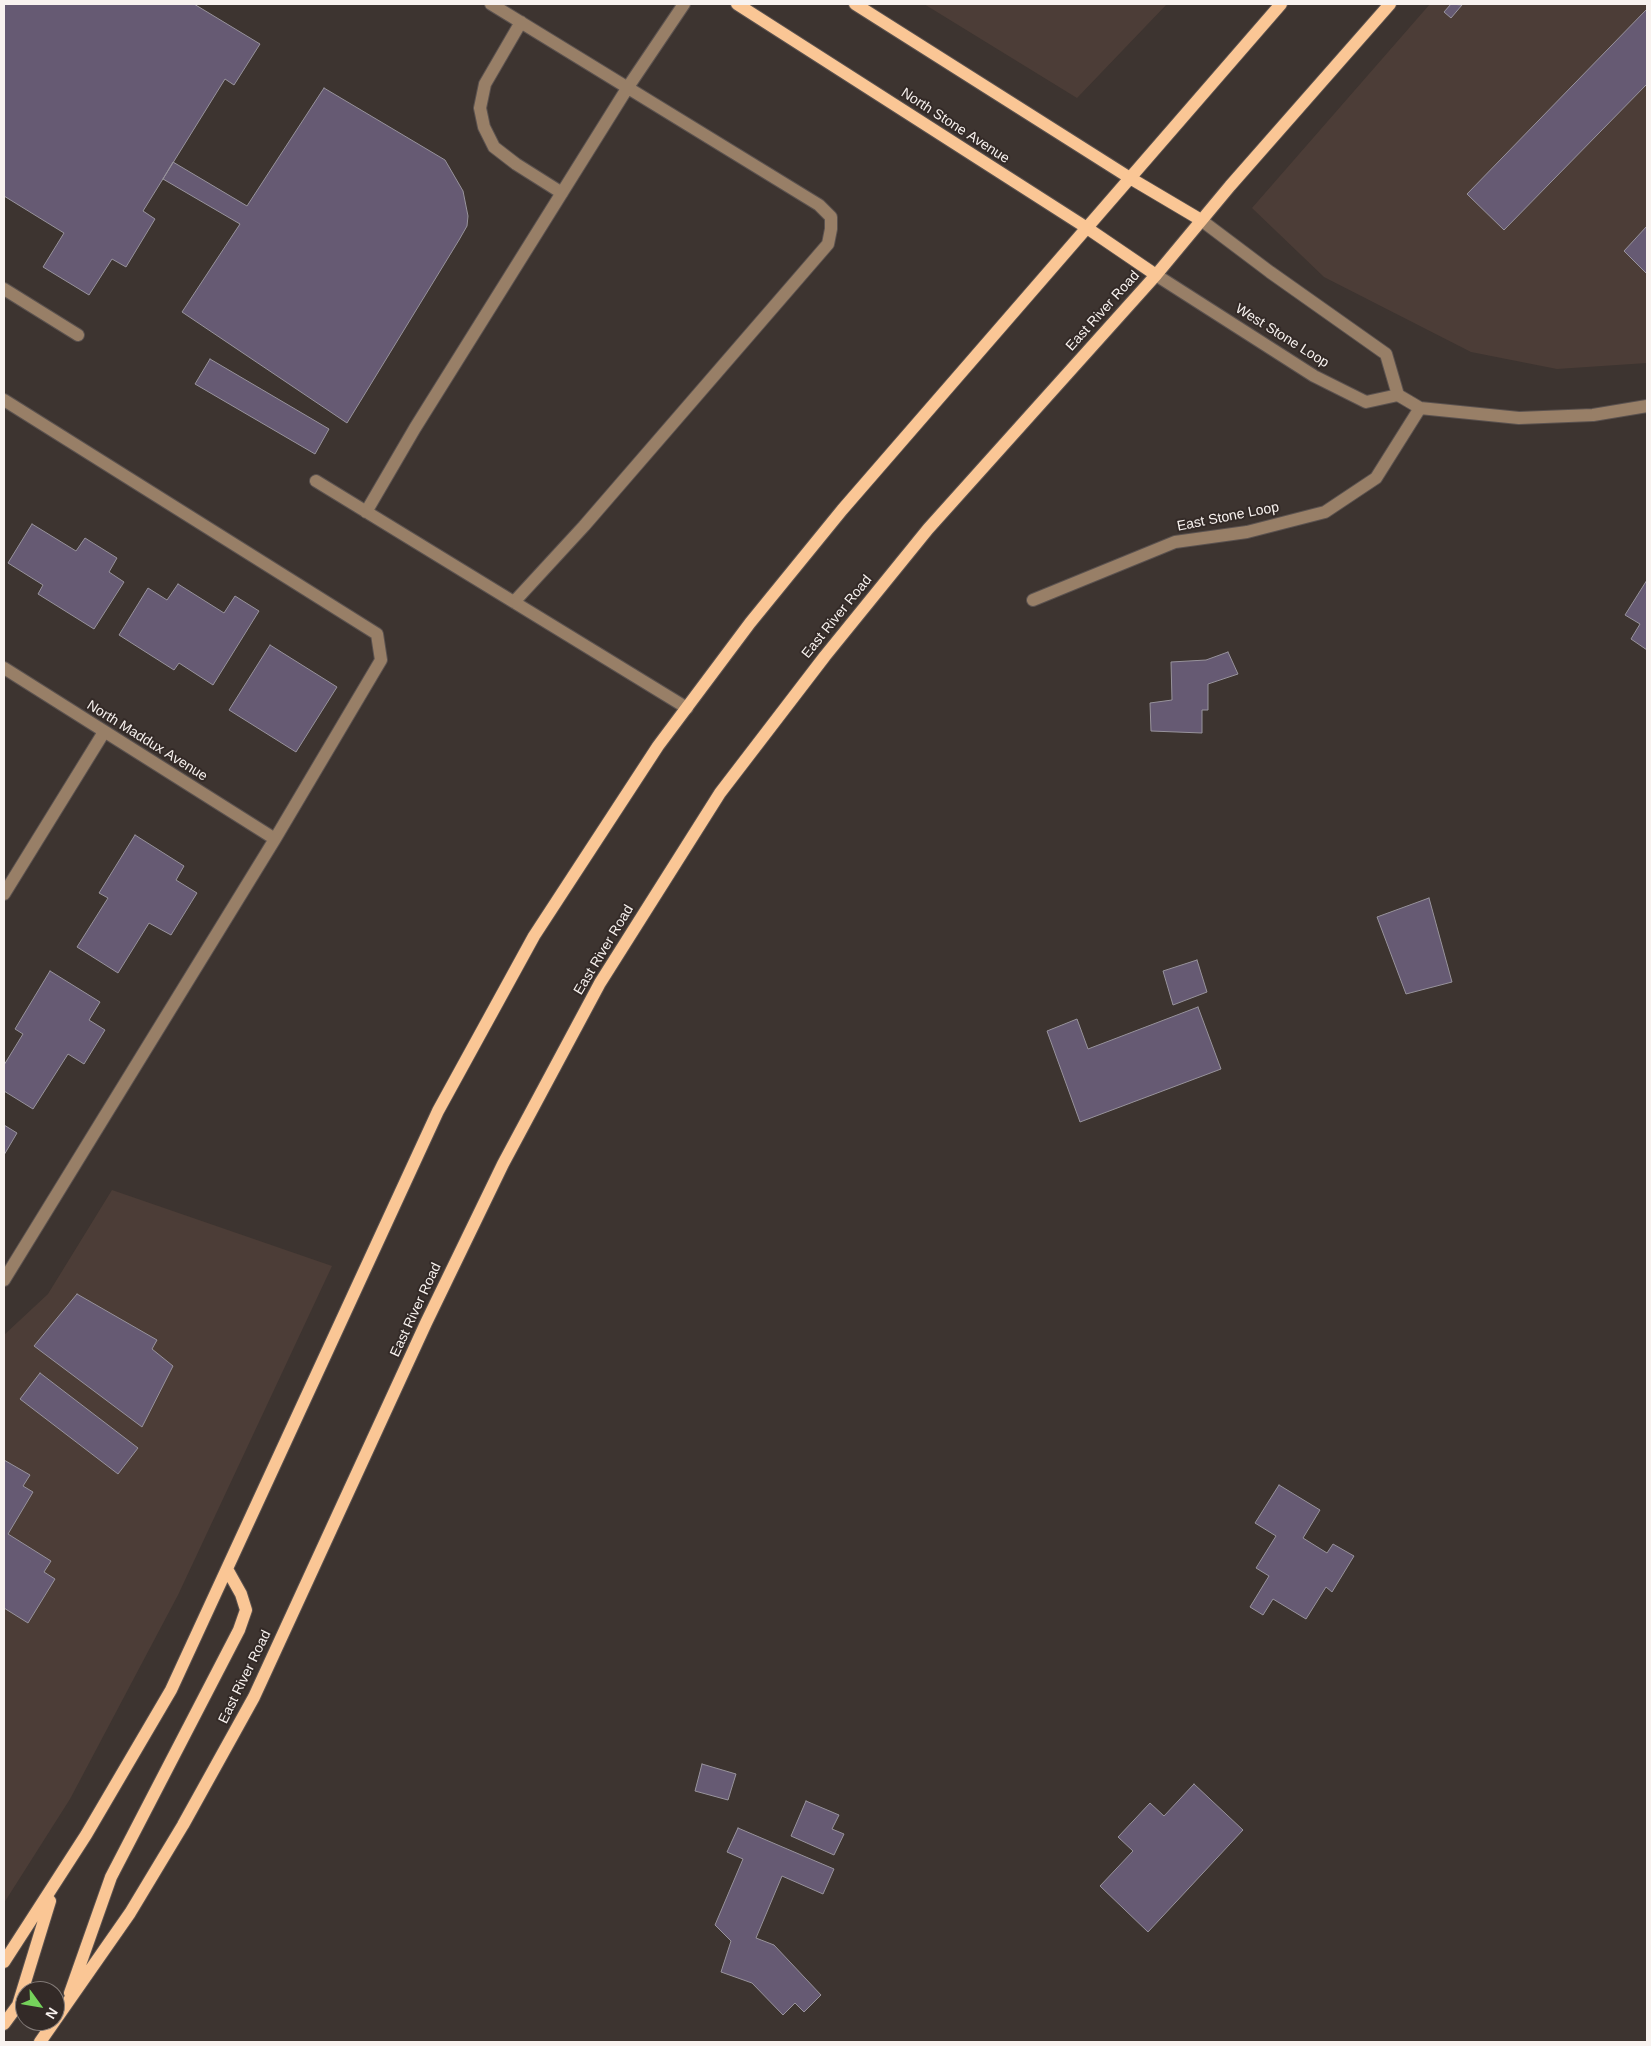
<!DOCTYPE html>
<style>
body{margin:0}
#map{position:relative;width:1651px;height:2046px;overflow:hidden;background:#3d3430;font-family:Helvetica,sans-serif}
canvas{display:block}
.frame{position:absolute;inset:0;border:5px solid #f8f2ef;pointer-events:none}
.north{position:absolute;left:15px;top:1981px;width:50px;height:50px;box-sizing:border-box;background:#332a27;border:1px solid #827a77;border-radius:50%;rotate:122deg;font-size:14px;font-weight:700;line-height:20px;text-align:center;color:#f8f2ef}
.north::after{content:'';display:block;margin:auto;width:18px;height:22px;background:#75d25b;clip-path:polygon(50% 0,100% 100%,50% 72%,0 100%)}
</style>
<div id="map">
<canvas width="1651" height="2046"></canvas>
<div class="frame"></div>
<div class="north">N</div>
</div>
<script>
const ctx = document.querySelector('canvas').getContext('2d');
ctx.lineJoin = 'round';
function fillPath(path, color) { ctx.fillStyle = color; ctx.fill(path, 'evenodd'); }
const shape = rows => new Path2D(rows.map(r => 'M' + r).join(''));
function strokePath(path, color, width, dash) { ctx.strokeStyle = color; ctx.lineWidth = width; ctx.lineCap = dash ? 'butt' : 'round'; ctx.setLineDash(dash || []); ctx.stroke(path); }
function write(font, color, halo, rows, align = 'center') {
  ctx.font = font + ' Helvetica,sans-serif'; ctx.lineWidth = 4; ctx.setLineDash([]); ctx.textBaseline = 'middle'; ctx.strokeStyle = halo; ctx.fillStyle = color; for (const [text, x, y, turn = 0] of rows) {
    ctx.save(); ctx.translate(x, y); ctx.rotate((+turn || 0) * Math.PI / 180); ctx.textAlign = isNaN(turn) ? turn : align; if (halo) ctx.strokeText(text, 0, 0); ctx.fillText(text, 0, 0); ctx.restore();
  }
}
fillPath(shape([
 [924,4,1167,4,1077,98],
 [1430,4,1647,4,1647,363,1557,369,1471,352,1324,277,1252,208],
 [112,1190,332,1266,178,1595,70,1799,4,1903,4,1335,48,1294]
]), '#4c3d37');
const building = shape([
 [4,4,194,4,260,44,234,85,225,79,143,211,155,219,126,267,112,259,89,295,43,267,64,233,4,196,4,4],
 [1451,4,1462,5,1451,18,1444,12,1451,4],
 [1647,9,1647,84,1504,230,1467,194,1647,9],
 [324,88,445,160,463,191,468,216,467,226,459,240,347,423,182,312,240,224,163,179,173,162,247,206,324,88],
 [1647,226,1647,274,1624,251,1647,226],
 [210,359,329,429,315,454,195,384,210,359],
 [32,524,76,551,85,538,117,558,109,572,124,582,94,629,38,594,43,585,8,563,32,524],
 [1647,580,1647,650,1631,639,1640,624,1625,615,1647,580],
 [178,584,224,613,235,596,259,611,213,685,179,663,174,670,119,635,148,588,167,600,178,584],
 [270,645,337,687,296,752,229,710,270,645],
 [1228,652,1238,674,1208,684,1208,710,1202,710,1202,733,1151,731,1150,703,1172,700,1171,662,1206,660,1228,652],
 [135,835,184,866,176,880,197,893,171,935,149,923,118,973,77,947,108,898,99,893,135,835],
 [1429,898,1452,982,1406,994,1377,917,1429,898],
 [1197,960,1207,992,1173,1005,1163,971,1197,960],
 [50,971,100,1002,89,1020,105,1030,84,1064,68,1054,33,1109,4,1091,4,1065,23,1034,15,1029,50,971],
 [1198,1007,1221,1069,1080,1122,1047,1031,1077,1019,1088,1049,1198,1007],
 [4,1125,17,1133,4,1155,4,1125],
 [77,1294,157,1340,152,1349,173,1366,142,1427,34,1346,77,1294],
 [40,1373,138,1448,118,1474,20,1399,40,1373],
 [4,1460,30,1475,23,1486,33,1492,8,1534,51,1561,44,1572,55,1579,28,1623,4,1608,4,1460],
 [1279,1485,1320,1510,1303,1538,1327,1553,1333,1544,1354,1556,1332,1592,1326,1587,1306,1619,1273,1599,1263,1615,1250,1607,1269,1576,1256,1568,1276,1536,1255,1523,1279,1485],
 [702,1764,736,1774,728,1800,695,1791,702,1764],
 [1194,1784,1243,1830,1148,1932,1100,1886,1133,1851,1118,1837,1150,1803,1164,1816,1194,1784],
 [806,1801,839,1815,832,1829,844,1834,834,1855,791,1836,806,1801],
 [738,1828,834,1869,823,1894,782,1876,756,1938,774,1945,821,1995,804,2012,795,2003,783,2015,752,1983,721,1972,731,1941,715,1925,743,1859,727,1852,738,1828]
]);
fillPath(building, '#665a73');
strokePath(building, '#98939c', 1);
const minor = shape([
 [491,4,819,205,831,217,831,229,828,244,584,526,514,602],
 [521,22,485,84,480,108,484,127,494,147,516,164,562,193],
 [1201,220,1270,272,1386,354,1398,395],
 [1156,275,1314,376,1366,402,1398,395,1420,408,1519,418,1593,415,1647,406],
 [4,289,78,335],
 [4,400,377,634,381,660,275,839,4,1280],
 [316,481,687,708],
 [366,512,415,428,628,87,684,4],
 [1033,600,1175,542,1247,532,1325,512,1376,478,1420,408],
 [4,668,275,839],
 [4,894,104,732]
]);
const major = shape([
 [737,4,1087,228,1156,275],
 [855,4,1130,178,1201,220],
 [4,1962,86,1835,171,1690,438,1111,534,936,658,746,750,623,842,510,1281,4],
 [70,1993,111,1877,239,1630,246,1610,241,1594,227,1569],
 [4,2024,18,2005,50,1901],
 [40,2042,130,1913,183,1825,254,1697,426,1323,503,1164,600,983,720,793,825,656,928,529,1156,275,1230,186,1390,4]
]);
strokePath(minor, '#5b524f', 14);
strokePath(major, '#5b524f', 14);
strokePath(minor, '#987f67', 12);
strokePath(major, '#fac695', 12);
write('14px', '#f8f2ef', '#332a27', [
 ["North Stone Avenue",955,126,33],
 ["East River Road",1103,311,-48],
 ["West Stone Loop",1282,336,32],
 ["East Stone Loop",1228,517,-11],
 ["East River Road",837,617,-51],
 ["North Maddux Avenue",147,741,32],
 ["East River Road",604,950,-59],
 ["East River Road",416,1310,-65],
 ["East River Road",245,1677,-64]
]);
</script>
